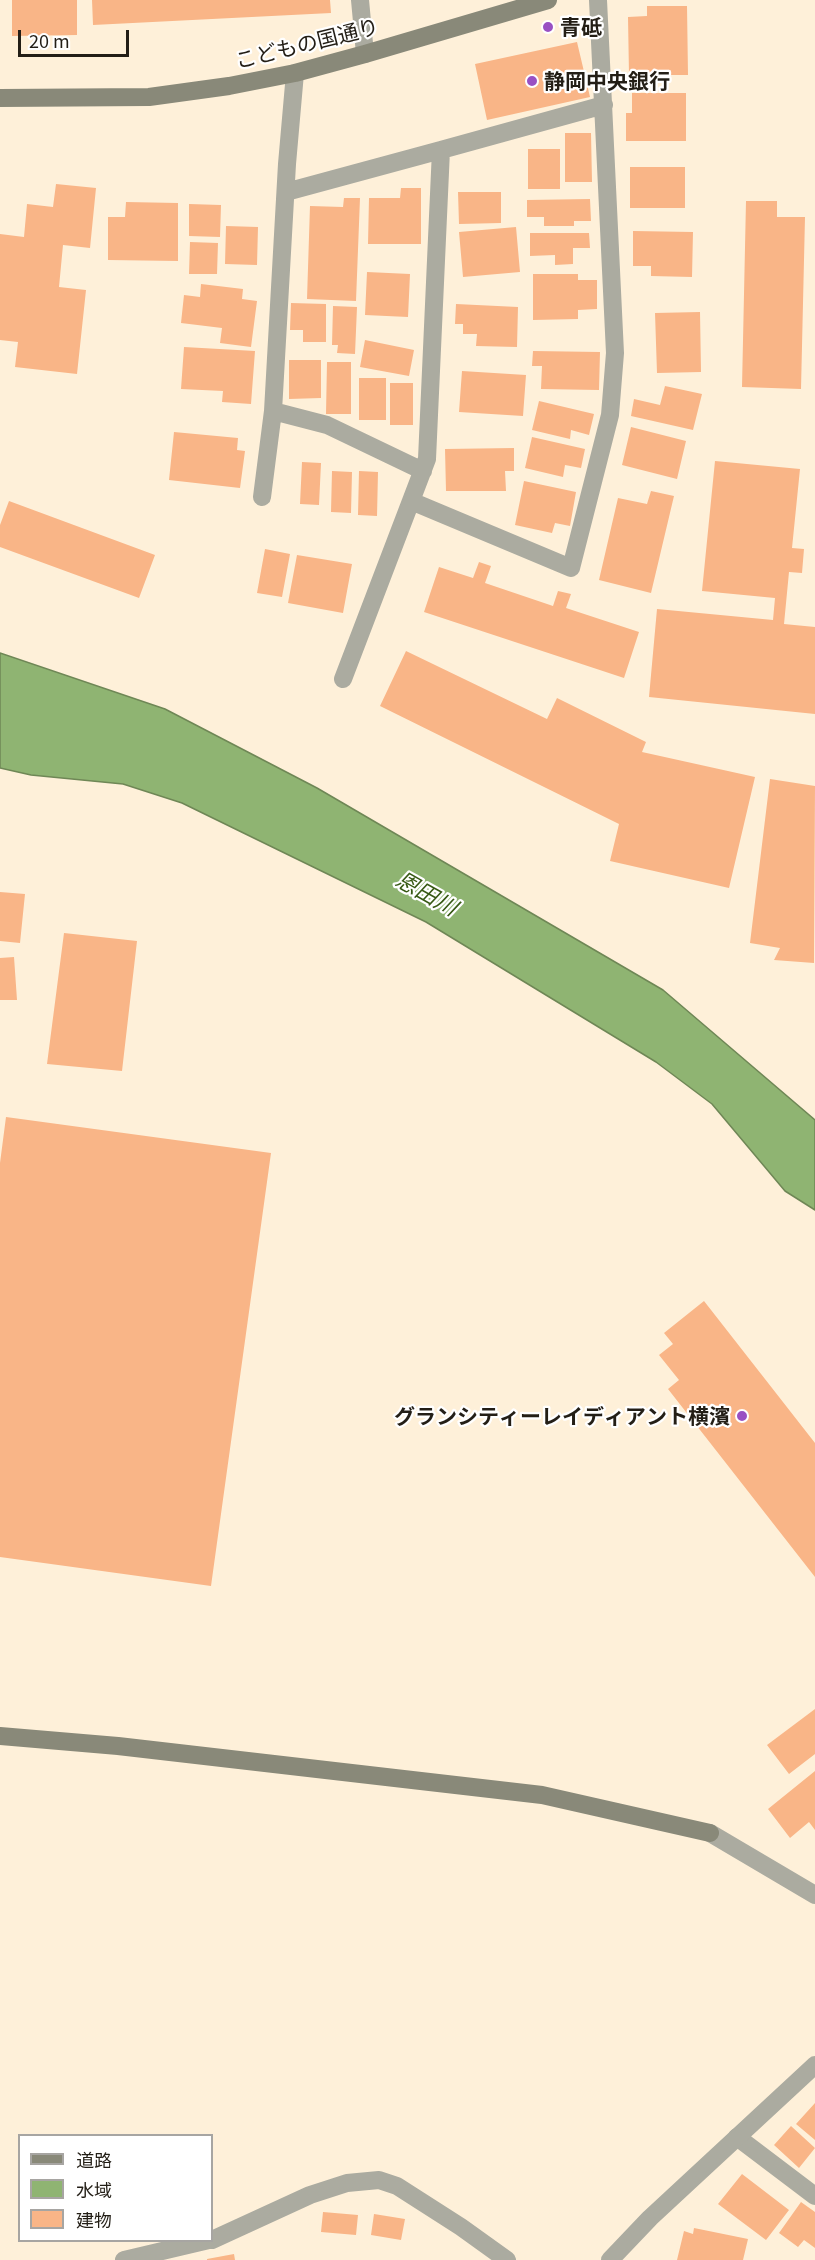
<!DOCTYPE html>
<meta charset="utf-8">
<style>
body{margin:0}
#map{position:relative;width:815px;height:2260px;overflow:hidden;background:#fef0d9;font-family:Georgia,"Noto Sans JP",serif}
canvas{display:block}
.legend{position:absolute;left:18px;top:2134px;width:195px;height:108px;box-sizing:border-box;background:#fff;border:2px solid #a7a5a2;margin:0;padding:8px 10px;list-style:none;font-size:18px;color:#231e16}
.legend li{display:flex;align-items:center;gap:12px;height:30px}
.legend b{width:30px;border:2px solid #a7a5a2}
.scale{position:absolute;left:18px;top:30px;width:111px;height:27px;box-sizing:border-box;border:3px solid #231e16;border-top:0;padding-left:8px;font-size:18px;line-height:21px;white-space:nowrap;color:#231e16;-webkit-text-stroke:4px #fff;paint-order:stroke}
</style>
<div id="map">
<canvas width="815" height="2260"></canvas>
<ul class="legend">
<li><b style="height:8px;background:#898979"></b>道路</li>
<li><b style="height:16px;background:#8fb472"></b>水域</li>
<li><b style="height:16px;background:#f9b587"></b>建物</li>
</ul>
<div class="scale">20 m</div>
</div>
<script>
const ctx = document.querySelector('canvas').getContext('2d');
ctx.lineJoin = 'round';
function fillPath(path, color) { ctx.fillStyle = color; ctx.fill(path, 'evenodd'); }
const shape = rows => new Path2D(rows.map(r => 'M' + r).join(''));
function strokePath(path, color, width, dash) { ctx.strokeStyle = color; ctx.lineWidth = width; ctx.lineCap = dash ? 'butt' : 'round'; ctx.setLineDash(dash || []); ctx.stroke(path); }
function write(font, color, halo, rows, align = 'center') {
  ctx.font = font + ' Georgia,"Noto Sans JP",serif'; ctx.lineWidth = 4.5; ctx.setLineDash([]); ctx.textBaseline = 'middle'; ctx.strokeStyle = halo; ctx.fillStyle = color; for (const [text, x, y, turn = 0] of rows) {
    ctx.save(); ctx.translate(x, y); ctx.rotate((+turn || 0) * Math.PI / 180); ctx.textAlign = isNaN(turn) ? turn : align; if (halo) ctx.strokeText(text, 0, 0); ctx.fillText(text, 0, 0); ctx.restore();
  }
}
const water = shape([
 [0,653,165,709,317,788,663,990,815,1120,815,1210,785,1191,712,1104,656,1062,426,922,182,803,123,784,31,775,0,768,0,653]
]);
fillPath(water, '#8fb472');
strokePath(water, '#6f8756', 1.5);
fillPath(shape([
 [12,0,77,0,77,35,12,36],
 [92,0,330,0,331,13,93,25],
 [647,6,687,6,688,75,669,75,669,80,649,80,649,75,629,75,628,17,647,16],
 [577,42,590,97,487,120,475,64],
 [632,93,686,93,686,141,626,141,626,113,632,113],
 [565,133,591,133,592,182,565,182],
 [528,149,560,149,560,189,528,189],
 [630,167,685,167,685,208,630,208],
 [56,184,96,188,90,248,63,245,59,287,86,290,77,374,15,367,18,342,0,340,0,234,24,237,27,204,53,207],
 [401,188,421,188,421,244,368,244,369,198,400,198],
 [458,192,501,192,501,223,459,224],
 [344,198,360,198,356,301,307,299,310,206,343,207],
 [590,199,591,221,574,221,574,226,544,226,544,217,527,217,527,200],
 [746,201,777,201,777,217,805,217,801,389,742,387],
 [126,202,178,203,178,261,108,260,108,217,125,217],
 [189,204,221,205,220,237,189,236],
 [226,226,258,227,257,265,225,264],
 [516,227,520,272,463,277,459,232],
 [633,231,693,232,692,277,651,276,651,266,633,266],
 [530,233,589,233,590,248,573,248,573,264,555,265,555,255,530,256],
 [190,242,218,243,217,274,189,274],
 [367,272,410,274,408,317,365,315],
 [533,274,578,274,578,280,597,280,597,309,578,310,578,319,533,320],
 [201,284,243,289,242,299,257,301,251,347,220,343,222,328,181,323,184,295,200,297],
 [291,303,326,304,326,342,303,342,303,330,290,330],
 [456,304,518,307,517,347,476,346,477,334,463,334,463,324,455,324],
 [333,306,357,307,355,354,337,353,338,345,332,345],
 [700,312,701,372,657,373,655,313],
 [365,340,414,350,409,376,360,367],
 [184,347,255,351,251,404,222,402,223,391,181,389],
 [533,351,600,352,599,390,541,389,542,366,532,366],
 [289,360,321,360,321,398,289,399],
 [327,362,351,362,351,414,326,414],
 [462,371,526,375,523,416,459,412],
 [359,378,386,378,386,420,359,420],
 [390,383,413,383,413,425,390,425],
 [665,386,702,394,693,430,631,416,634,399,660,405],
 [539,401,594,414,589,435,571,430,570,439,532,430],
 [631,427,686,441,677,479,622,465],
 [174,432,238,438,237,450,245,451,240,488,169,480],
 [532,437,585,449,581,468,565,465,563,477,525,468],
 [514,448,514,471,505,471,506,491,446,491,445,449],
 [715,461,800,469,792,548,804,549,802,573,789,572,784,624,815,627,815,714,649,697,657,609,773,620,775,598,702,591],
 [302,462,321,463,319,505,300,504],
 [332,471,352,472,351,513,331,512],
 [359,471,378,472,377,516,358,515],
 [524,481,576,492,570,526,555,523,552,533,515,525],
 [651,491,674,496,651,593,599,580,618,498,647,504],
 [9,501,155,555,139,598,0,547,0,525],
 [265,549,290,554,282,597,257,593],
 [297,555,352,564,343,613,288,603],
 [479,562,491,566,485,583,553,606,558,591,571,594,566,608,639,632,624,678,424,612,439,567,473,578],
 [406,651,547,719,557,698,646,742,642,752,755,777,729,888,610,861,619,824,380,706],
 [770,779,815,786,814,963,774,960,780,948,750,943],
 [0,892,25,894,20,943,0,941],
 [64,933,137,941,122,1071,47,1064],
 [14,957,17,1000,0,1000,0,958],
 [6,1117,271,1153,211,1586,0,1557,0,1163],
 [704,1301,815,1443,815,1577,668,1389,679,1380,659,1355,673,1344,664,1333],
 [815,1709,815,1754,789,1774,767,1745],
 [815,1771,815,1830,809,1822,790,1838,768,1809],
 [815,2103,815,2140,796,2124],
 [791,2126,815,2148,799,2168,774,2145],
 [742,2174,789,2210,766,2240,718,2204],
 [801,2202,815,2212,815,2248,804,2240,798,2247,779,2233],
 [323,2212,358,2215,356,2235,321,2232],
 [374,2214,405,2219,401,2240,371,2235],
 [694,2228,748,2239,743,2260,677,2260,684,2231,693,2234],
 [234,2254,235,2260,207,2260,207,2259]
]), '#f9b587');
strokePath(shape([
 [737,2137,815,2196]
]), '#ababa0', 18);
strokePath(shape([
 [360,0,365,54],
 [286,192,441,150],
 [273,411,327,425,423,471],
 [262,497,273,411,287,164,295,73],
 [411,501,571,568,610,415,615,353,598,0],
 [343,679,427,459,441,150,604,105],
 [710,1833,815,1895],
 [212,2240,310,2195,347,2183,379,2180,397,2186,461,2227,507,2260],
 [124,2260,209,2240],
 [610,2260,650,2218,815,2065]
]), '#ababa0', 18);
strokePath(shape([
 [0,98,149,97,229,86,295,73,365,54,548,0],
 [0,1736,118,1746,542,1795,710,1833]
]), '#898979', 18);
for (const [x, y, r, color] of [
 [548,27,6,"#9950c3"],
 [532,81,6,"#9950c3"],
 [742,1416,6,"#9950c3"]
]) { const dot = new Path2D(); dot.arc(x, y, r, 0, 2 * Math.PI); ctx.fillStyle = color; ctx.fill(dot); strokePath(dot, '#fff', 2); }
write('bold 21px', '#231e16', '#fff', [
 ["青砥",560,27],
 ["静岡中央銀行",544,81],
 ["グランシティーレイディアント横濱",730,1416,"right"]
], 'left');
write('21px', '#231e16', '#fff', [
 ["こどもの国通り",307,43,-14]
]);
write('italic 22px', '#375914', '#fff', [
 ["恩田川",427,893,29]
]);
</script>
